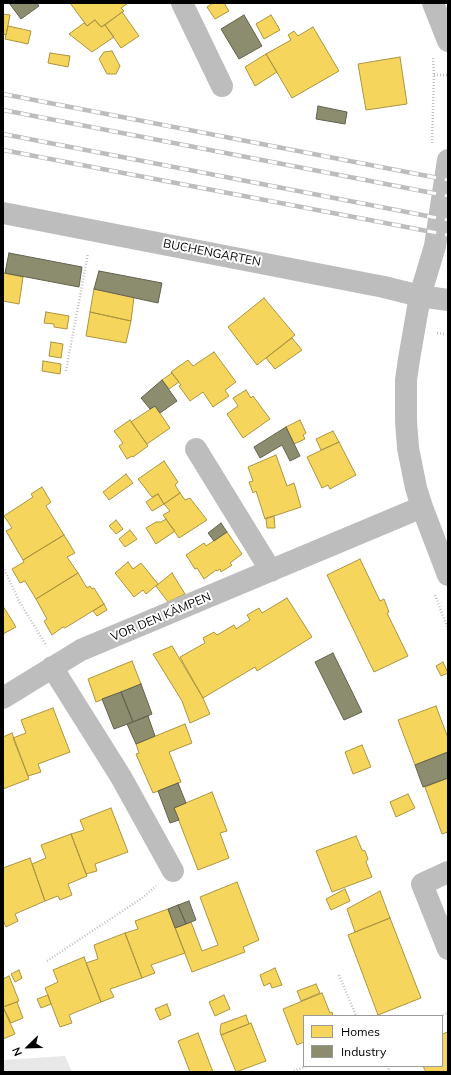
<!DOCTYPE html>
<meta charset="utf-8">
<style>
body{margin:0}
#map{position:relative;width:451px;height:1075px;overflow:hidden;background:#fff;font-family:Mulish,sans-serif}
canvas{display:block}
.frame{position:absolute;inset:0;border:4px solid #000;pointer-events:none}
.legend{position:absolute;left:303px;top:1015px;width:140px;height:52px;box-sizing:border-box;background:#fff;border:1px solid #999;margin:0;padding:5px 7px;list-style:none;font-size:12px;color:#000}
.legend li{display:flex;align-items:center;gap:8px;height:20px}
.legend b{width:20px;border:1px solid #999}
.north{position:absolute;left:8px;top:1027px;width:40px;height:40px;-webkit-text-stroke:3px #fff;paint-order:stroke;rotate:247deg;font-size:11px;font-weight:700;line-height:16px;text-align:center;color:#000}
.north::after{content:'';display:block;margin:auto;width:14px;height:18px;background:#000;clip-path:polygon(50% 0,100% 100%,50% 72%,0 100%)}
</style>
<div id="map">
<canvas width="451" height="1075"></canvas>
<div class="frame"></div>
<ul class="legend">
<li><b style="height:11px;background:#f6d55c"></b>Homes</li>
<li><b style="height:11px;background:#8c8c6e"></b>Industry</li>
</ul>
<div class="north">N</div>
</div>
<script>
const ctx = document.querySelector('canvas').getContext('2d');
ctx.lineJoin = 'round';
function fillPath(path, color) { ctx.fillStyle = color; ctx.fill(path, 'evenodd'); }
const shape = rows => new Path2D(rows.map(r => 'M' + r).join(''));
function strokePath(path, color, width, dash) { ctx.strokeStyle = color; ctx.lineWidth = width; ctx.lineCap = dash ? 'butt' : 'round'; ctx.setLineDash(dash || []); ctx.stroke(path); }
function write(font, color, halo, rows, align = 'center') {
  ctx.font = font + ' Mulish,sans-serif'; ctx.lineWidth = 4; ctx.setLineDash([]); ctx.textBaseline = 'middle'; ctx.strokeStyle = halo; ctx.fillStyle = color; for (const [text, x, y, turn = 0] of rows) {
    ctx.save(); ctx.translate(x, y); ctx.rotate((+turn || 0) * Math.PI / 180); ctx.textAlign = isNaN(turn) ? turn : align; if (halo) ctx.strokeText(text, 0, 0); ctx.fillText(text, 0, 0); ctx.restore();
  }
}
fillPath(shape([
 [65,1056,72,1072,3,1072,3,1060]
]), '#e8e8e8');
const homes = shape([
 [70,3,128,3,121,8,124,11,101,27,95,20,87,26,70,3],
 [213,3,224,3,229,11,215,19,207,7,213,3],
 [122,12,139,36,121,48,105,25,122,12],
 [3,14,10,15,6,35,3,34,3,14],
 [271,15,280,30,264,39,256,24,271,15],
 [95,20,101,27,105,25,114,37,92,52,69,34,84,23,87,26,95,20],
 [8,26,31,31,28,44,5,39,8,26],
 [313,27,339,71,292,98,266,54,291,40,288,35,294,31,298,36,313,27],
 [112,51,120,66,116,74,107,74,99,59,104,52,112,51],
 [50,53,70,56,68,67,48,63,50,53],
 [266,54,277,72,255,86,245,67,266,54],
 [400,57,407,104,366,110,358,64,400,57],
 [3,273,23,277,19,304,3,301,3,273],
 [94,289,134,297,131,321,90,312,94,289],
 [264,298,295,335,257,365,228,327,264,298],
 [46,312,69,316,67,329,54,327,54,324,44,323,46,312],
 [90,312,131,321,126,343,86,336,90,312],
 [292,338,302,350,275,369,266,358,292,338],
 [51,342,63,344,61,358,49,356,51,342],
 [214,352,236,382,225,390,229,396,213,407,203,392,190,401,179,386,181,385,171,372,188,360,193,366,214,352],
 [43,361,61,364,60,374,42,371,43,361],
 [172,373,179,382,169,389,162,380,172,373],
 [246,390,251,398,253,396,270,419,243,438,227,414,238,406,233,398,246,390],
 [155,406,170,428,147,444,131,422,155,406],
 [130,420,148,446,133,457,132,456,127,459,119,446,123,443,114,431,130,420],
 [300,420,306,433,303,435,305,439,294,444,286,427,300,420],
 [333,431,339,442,321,450,316,439,333,431],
 [339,442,356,475,330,489,328,485,322,488,307,457,339,442],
 [276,455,287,486,294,483,301,507,265,519,256,491,253,493,249,482,253,481,248,467,276,455],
 [164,461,178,482,175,485,180,493,164,504,158,494,152,497,138,479,164,461],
 [126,474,133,483,109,500,103,492,126,474],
 [42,487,51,502,46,506,64,535,23,560,6,531,12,528,4,516,33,497,31,494,42,487],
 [180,493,185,500,190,498,207,520,179,538,163,515,170,511,164,504,180,493],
 [158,494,164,504,152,511,146,502,158,494],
 [274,516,275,528,267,528,266,518,274,516],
 [166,519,175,531,156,544,146,528,156,522,161,522,166,519],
 [116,520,123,529,116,534,109,526,116,520],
 [130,530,137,539,125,547,119,539,130,530],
 [227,532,242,554,230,563,232,565,221,572,220,569,217,571,216,570,204,579,197,568,195,569,186,555,204,543,206,546,227,532],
 [64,535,75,553,67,557,78,573,36,599,25,581,20,583,12,569,24,562,23,560,64,535],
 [360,559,380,601,384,599,389,612,387,613,408,656,374,672,327,575,360,559],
 [128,562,133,569,141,563,158,584,146,594,143,590,134,597,115,573,128,562],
 [78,573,87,588,90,586,92,589,94,588,104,604,65,628,63,627,52,635,44,621,47,619,36,599,78,573],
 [172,573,185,594,168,602,156,586,172,573],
 [287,598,312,637,257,671,255,667,203,698,180,657,205,643,203,638,214,632,217,635,234,625,236,629,250,620,247,615,259,608,262,613,287,598],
 [104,604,107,610,97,616,93,611,104,604],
 [3,606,16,627,3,634,3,606],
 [172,646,203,698,210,714,190,723,182,701,153,654,172,646],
 [132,661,141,684,96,702,88,679,132,661],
 [443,662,448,673,441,676,436,666,443,662],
 [436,706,448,738,448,752,415,765,398,720,436,706],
 [53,708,70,752,38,764,41,772,28,776,13,738,26,733,21,720,53,708],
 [185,724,192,743,169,752,181,782,153,793,136,754,139,753,136,744,185,724],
 [12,733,29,779,3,789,3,737,12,733],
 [362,745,371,767,353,774,345,752,362,745],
 [448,778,448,832,442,834,425,787,448,778],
 [212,792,227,831,220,833,229,858,198,870,174,808,212,792],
 [408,794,415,808,396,817,390,802,408,794],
 [111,808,128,852,95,864,97,871,86,874,71,834,84,830,80,820,111,808],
 [71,834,87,876,68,884,72,895,60,900,58,896,45,901,32,864,46,858,41,845,71,834],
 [356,836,362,850,365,851,368,859,366,862,372,877,332,892,316,851,356,836],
 [30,858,45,901,15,914,18,921,6,927,3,920,3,868,30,858],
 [237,882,259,940,243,947,245,952,192,972,175,928,191,922,202,951,218,945,200,897,237,882],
 [345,889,350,901,331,910,326,899,345,889],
 [380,891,390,918,355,932,347,909,380,891],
 [168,909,185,953,151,965,155,973,142,978,125,933,138,929,135,921,168,909],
 [390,918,421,998,378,1015,348,935,390,918],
 [125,933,142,978,110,989,114,997,101,1002,86,963,98,959,94,945,125,933],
 [84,957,101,1002,69,1015,72,1023,60,1027,45,988,58,982,53,970,84,957],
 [275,968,282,985,272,988,270,983,264,986,260,975,275,968],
 [19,970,22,978,15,982,11,974,19,970],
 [9,976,19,1001,3,1007,15,1034,3,1039,3,979,9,976],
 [316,984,320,993,301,1001,297,991,316,984],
 [322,993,330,1013,332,1012,333,1016,304,1016,304,1042,297,1045,283,1009,322,993],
 [48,995,51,1004,41,1008,37,999,48,995],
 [224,995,230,1009,215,1016,209,1002,224,995],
 [17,1002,23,1018,11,1023,3,1007,17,1002],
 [167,1004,171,1015,160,1020,155,1009,167,1004],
 [246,1015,249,1024,221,1035,220,1031,221,1024,246,1015],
 [251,1023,266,1061,236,1072,221,1035,251,1023],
 [448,1032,448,1072,426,1072,423,1066,442,1066,442,1034,448,1032],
 [198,1033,213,1072,190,1072,178,1041,198,1033]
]);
fillPath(homes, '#f6d55c');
strokePath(homes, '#ac9540', 1);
const industry = shape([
 [9,3,37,3,39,6,21,19,9,3],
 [244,15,262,46,239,59,221,29,244,15],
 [318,106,347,112,345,124,316,119,318,106],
 [9,253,82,267,79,287,5,273,9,253],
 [99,271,162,283,158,303,94,289,99,271],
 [162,380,177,401,160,413,155,406,150,409,141,398,162,380],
 [286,427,300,456,290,461,282,445,260,458,254,447,286,427],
 [221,523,227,532,214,541,208,533,221,523],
 [333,653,362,712,344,720,315,662,333,653],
 [141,684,152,714,133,722,121,692,141,684],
 [121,692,133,722,114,729,102,699,121,692],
 [148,716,155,736,136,744,127,724,148,716],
 [448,752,448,778,423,787,415,765,448,752],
 [178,783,186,803,174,808,179,820,170,823,158,791,178,783],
 [189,901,196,920,186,924,178,905,189,901],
 [178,905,186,924,175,928,168,909,178,905]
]);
fillPath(industry, '#8c8c6e');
strokePath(industry, '#62624d', 1);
strokePath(shape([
 [434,75,448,75],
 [432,143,434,75,433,58],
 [437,333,444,334],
 [66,371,88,253],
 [3,567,19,601,46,645],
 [435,595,448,629],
 [47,961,142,898,156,886],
 [339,975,356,1016],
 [440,1016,448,1013],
 [291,1072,307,1066],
 [387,1072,390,1066]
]), '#c2c2c2', 2.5, [1, 2]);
strokePath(shape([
 [182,3,222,86],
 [433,3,448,41],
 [448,160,435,246,420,296,409,359,406,380,406,421,408,448,416,488,422,507,448,575],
 [3,213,384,287,420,296,448,300],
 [196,449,271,571],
 [52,667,121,777,173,871],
 [3,698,81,650,422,507],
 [448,872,422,884,448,949]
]), '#bdbdbd', 22);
const rail = shape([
 [3,94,448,180],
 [3,110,448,196],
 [3,134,448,220],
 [3,150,448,235]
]);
strokePath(rail, '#bdbdbd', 4.5);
strokePath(rail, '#fff', 3, [9]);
write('12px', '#000', '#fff', [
 ["BUCHENGARTEN",212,253,11],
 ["VOR DEN KÄMPEN",161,617,-23]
]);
</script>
